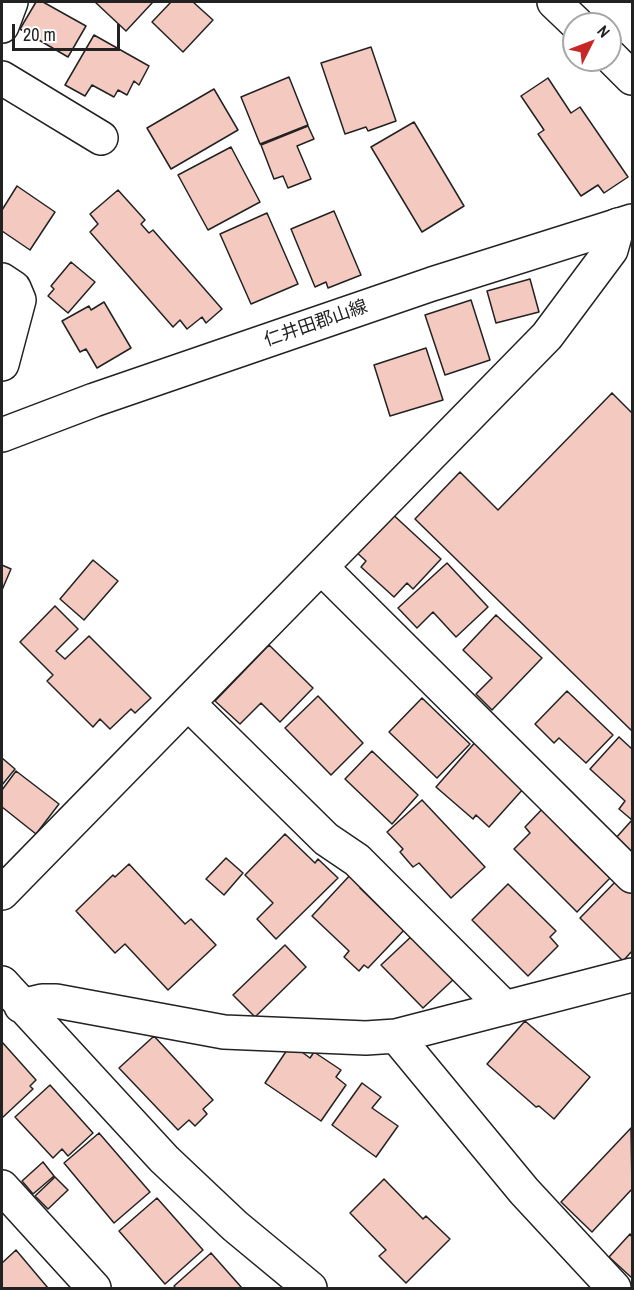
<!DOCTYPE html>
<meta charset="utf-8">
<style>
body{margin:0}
#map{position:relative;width:634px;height:1290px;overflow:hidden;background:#fff;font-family:"Archivo Narrow",sans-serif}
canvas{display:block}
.frame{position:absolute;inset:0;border:3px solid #222;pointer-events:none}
.north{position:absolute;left:562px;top:12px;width:60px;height:60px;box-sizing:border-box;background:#fff;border:2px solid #a7a7a7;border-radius:50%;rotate:48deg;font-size:16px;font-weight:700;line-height:24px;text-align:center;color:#222}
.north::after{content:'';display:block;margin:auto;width:21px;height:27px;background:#c62828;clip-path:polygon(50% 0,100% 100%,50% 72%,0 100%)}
.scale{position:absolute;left:12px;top:24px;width:108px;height:27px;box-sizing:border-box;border:3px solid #222;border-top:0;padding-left:8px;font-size:18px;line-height:21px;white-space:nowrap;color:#222;-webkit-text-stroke:4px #fff;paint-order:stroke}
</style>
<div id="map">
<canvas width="634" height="1290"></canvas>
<div class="frame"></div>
<div class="north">N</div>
<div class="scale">20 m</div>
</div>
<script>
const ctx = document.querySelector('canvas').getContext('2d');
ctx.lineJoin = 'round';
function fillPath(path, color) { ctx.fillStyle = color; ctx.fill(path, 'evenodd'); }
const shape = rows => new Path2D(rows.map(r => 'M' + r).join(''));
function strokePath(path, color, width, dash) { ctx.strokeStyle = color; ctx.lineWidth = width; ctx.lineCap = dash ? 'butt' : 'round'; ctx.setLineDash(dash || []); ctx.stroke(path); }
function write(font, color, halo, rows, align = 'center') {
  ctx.font = font + ' "Archivo Narrow","Noto Sans JP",sans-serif'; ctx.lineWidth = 4.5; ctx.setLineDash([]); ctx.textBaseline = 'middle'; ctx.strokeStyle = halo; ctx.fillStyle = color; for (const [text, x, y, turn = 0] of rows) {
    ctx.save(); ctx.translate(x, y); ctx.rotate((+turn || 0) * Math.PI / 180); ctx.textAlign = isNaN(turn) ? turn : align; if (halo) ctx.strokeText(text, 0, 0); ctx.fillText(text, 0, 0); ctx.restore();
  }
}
const building = shape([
 [36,2,43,2,86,26,68,57,20,29,36,2],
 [95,2,153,2,126,31,95,2],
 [171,2,193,2,213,20,183,52,152,22,171,2],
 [94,35,149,66,139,85,134,81,127,95,118,90,114,97,92,85,85,96,65,85,94,35],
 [371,47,396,121,368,131,366,127,345,134,321,63,371,47],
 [289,77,308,125,260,144,241,97,289,77],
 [548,78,571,113,580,107,628,177,604,193,598,185,581,196,538,134,544,130,521,96,548,78],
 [214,89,238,130,171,169,147,128,214,89],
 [414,122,464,206,422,232,371,147,414,122],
 [308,126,314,139,297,146,311,179,288,188,283,176,274,179,261,145,308,126],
 [231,147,260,202,208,230,178,175,231,147],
 [17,186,55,212,30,250,2,231,2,210,17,186],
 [118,190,145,220,141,224,149,233,153,230,222,309,206,323,202,317,187,329,180,320,173,327,90,232,98,224,90,214,118,190],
 [334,211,361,275,328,288,326,282,315,287,291,229,334,211],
 [267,213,298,284,251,304,220,234,267,213],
 [71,262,95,282,68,313,48,296,54,289,51,286,71,262],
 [530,279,539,312,496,323,487,291,530,279],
 [471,300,490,360,445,375,425,315,471,300],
 [104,302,131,348,97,368,86,349,80,352,62,321,89,306,91,310,104,302],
 [426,348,443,400,390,416,374,365,426,348],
 [612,393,632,413,632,731,415,519,460,472,498,510,612,393],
 [388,510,441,559,413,589,407,583,394,597,361,567,366,561,353,549,388,510],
 [93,560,118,581,84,620,60,599,93,560],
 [447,563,488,607,456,637,433,612,417,628,398,608,447,563],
 [2,565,11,569,2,590,2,565],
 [55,606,78,629,56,651,65,659,89,636,151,698,135,713,131,709,110,729,100,719,93,727,47,681,53,675,20,642,55,606],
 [496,615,542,658,492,710,476,694,492,678,463,650,496,615],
 [269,645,313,688,280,722,261,703,240,724,215,701,269,645],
 [567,691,613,735,586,763,559,738,554,743,535,724,567,691],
 [318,696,363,743,331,775,285,728,318,696],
 [422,698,470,744,437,778,389,732,422,698],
 [619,737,632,749,632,854,615,839,632,820,619,809,625,801,590,769,619,737],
 [478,739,495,754,491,759,524,788,489,827,476,815,473,819,436,787,478,739],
 [372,751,418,795,392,824,345,779,372,751],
 [2,758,15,769,2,785,2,758],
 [16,771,59,804,36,834,2,807,2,790,16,771],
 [422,800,485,867,451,898,419,863,413,867,400,852,403,849,387,832,422,800],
 [547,804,577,833,570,839,610,878,577,912,514,849,530,833,525,827,547,804],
 [285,834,315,863,318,859,338,878,276,939,257,919,273,903,245,875,285,834],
 [226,858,243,873,224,895,206,879,226,858],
 [129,864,185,924,191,919,216,945,168,990,125,944,115,953,76,911,113,875,115,877,129,864],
 [352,873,363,885,360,888,396,923,399,920,407,927,368,968,364,965,359,971,344,957,349,951,312,916,352,873],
 [619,878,632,891,632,951,623,961,580,918,619,878],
 [508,884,556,931,550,937,558,946,528,976,472,920,508,884],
 [414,934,456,977,423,1008,381,965,414,934],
 [285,945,306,967,255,1017,233,995,285,945],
 [525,1021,590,1077,554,1119,539,1106,536,1107,487,1064,525,1021],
 [154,1036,213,1100,203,1109,207,1114,195,1126,189,1120,178,1130,119,1068,154,1036],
 [2,1042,36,1080,30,1086,33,1089,2,1118,2,1042],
 [291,1044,310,1058,314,1052,341,1070,336,1077,346,1085,321,1121,265,1083,291,1044],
 [362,1083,381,1097,372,1108,398,1126,376,1157,332,1125,362,1083],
 [50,1085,93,1133,68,1156,62,1149,53,1158,15,1117,50,1085],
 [631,1128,632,1189,592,1232,561,1202,631,1128],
 [99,1133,150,1192,114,1223,64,1163,99,1133],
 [43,1162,54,1176,33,1194,22,1181,43,1162],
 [55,1177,68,1190,48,1209,35,1196,55,1177],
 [384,1179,423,1219,426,1216,450,1239,406,1283,379,1256,386,1250,350,1213,384,1179],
 [157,1198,203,1250,165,1284,119,1231,157,1198],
 [630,1234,632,1237,632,1278,609,1257,630,1234],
 [16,1250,48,1288,2,1288,2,1263,16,1250],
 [211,1253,242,1288,176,1288,174,1286,211,1253]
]);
fillPath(building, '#f3c9c0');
strokePath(building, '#222', 1.5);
const street = shape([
 [2,26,11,2],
 [2,78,101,138],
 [2,280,14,288,19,300,2,364],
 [322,568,632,876],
 [189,704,326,839,357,860,505,1008],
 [2,893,547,336,611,250,618,225],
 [2,983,164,1159,235,1226,310,1288],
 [21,1006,42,1001,56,1001,224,1032,366,1038,396,1036,632,975],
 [396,1036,524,1191,614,1288],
 [2,1187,94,1288]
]);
const secondary = shape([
 [554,2,577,24],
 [610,56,632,78],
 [2,435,94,400,432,284,632,221]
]);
strokePath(street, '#222', 36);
strokePath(secondary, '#222', 36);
strokePath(street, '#fff', 33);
strokePath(secondary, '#fff', 33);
write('18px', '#222', '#fff', [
 ["仁井田郡山線",316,324,-19]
]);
</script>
